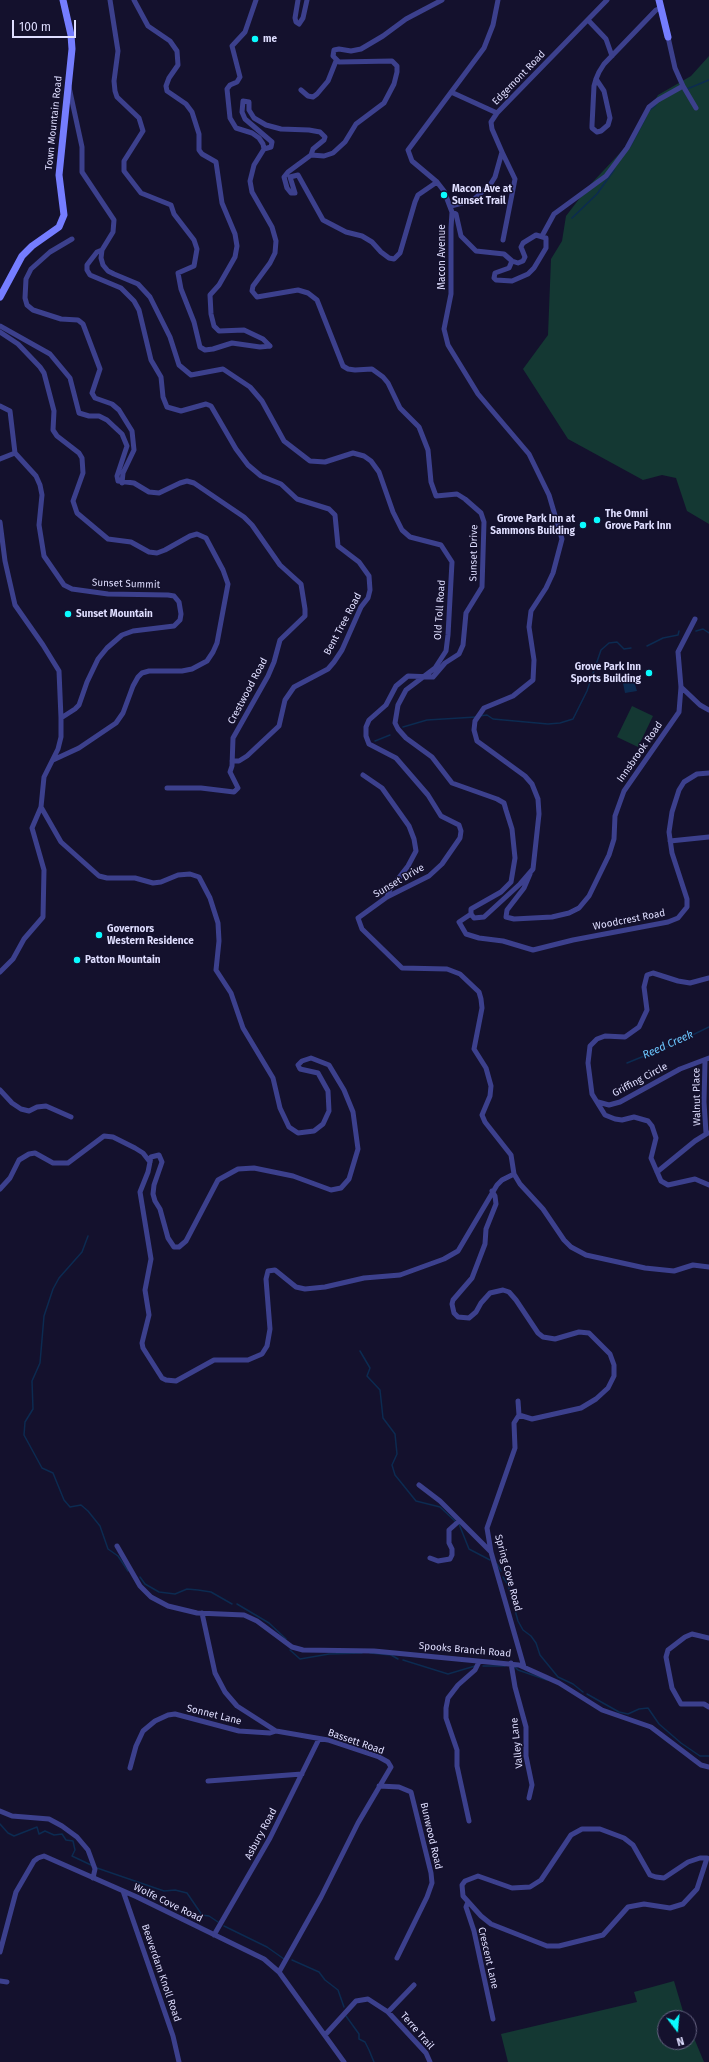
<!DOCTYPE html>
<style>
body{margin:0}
#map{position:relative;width:709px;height:2062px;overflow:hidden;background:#14112d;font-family:"Fira Sans",sans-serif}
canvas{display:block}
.north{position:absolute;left:657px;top:2010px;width:40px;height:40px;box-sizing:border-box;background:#14112d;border:1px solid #656381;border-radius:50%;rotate:164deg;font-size:11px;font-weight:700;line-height:16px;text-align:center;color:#dfdeff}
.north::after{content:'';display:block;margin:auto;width:14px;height:18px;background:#0afbff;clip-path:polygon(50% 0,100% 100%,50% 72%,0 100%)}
.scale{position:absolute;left:12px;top:20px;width:64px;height:18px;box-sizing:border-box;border:2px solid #dfdeff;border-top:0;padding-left:5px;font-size:12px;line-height:14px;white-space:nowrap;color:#dfdeff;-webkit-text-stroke:3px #14112d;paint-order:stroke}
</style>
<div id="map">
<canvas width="709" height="2062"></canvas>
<div class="north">N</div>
<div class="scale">100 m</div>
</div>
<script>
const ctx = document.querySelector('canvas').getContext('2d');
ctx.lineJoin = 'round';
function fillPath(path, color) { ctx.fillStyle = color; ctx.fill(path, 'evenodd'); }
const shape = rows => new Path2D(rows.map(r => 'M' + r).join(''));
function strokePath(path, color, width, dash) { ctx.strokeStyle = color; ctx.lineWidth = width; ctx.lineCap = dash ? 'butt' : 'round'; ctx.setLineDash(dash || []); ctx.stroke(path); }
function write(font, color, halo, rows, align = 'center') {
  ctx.font = font + ' "Fira Sans",sans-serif'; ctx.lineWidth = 3; ctx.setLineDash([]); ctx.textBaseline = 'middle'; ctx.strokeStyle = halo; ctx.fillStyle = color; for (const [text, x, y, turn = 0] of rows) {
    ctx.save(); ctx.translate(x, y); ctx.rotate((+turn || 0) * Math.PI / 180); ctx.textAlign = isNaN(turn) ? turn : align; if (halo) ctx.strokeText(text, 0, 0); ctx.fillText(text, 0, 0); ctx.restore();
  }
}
fillPath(shape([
 [709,56,709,524,687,511,676,478,662,475,643,480,568,439,523,369,548,335,551,259,562,241,566,216,589,186,634,138,658,95,691,76],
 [632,706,653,716,638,747,617,737],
 [674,1981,685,2018,665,2018,665,2042,689,2042,689,2026,704,2062,508,2062,501,2034,637,2002,634,1992]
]), '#143833');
fillPath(shape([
 [634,681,637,691,625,693,623,683]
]), '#0c2b51');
strokePath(shape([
 [687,89,709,80],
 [650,110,656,105],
 [630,147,646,117],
 [572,218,597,194,614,170],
 [696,631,703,629,709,633],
 [647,646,663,638,678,635,679,631],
 [479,716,487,715,493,719,548,724,560,723,573,719,587,691,601,650,609,643,617,642,624,649,631,648],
 [403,727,427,720,476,717],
 [375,741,390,735],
 [627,1063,676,1043,709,1027],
 [88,1236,82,1252,59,1278,53,1289,44,1316,40,1363,32,1381,33,1409,25,1422,24,1435,42,1468,53,1473,64,1500,70,1507,81,1505,88,1511,100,1526,108,1549,118,1556,128,1571],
 [360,1351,370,1368,367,1376,380,1390,383,1418,395,1434,397,1454,392,1465,395,1475,416,1501,440,1507,455,1521],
 [459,1524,469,1549,490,1560],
 [497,1564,501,1571],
 [140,1577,145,1584,159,1592,175,1594,187,1589,198,1590,211,1592,232,1604],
 [503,1577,508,1585,518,1621,523,1630,531,1636,536,1643,540,1655,558,1677,573,1684,583,1692],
 [237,1604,269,1623,286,1639],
 [290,1650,300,1659,329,1654,362,1653],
 [370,1653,391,1655,398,1659],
 [403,1660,448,1674,475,1666],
 [483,1666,505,1666],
 [514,1666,518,1670,547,1680],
 [587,1694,619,1712,628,1714,639,1709,648,1708,659,1724,681,1743,700,1756,709,1756],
 [0,1824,8,1833,14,1836,37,1827,39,1834,45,1831,54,1835,62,1834,66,1840,73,1841,75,1850,72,1856,91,1865],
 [97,1868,164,1891,175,1890,187,1893,202,1915,209,1916,218,1922],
 [224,1926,267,1947,284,1959],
 [292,1960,319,1972,325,1980,338,1990,344,2007],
 [346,2016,359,2034,359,2039,365,2042,369,2050,374,2062]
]), '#0c2b51', 1.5);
strokePath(shape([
 [110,0,118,51,114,81,115,91,117,97,139,118,143,131,124,161,124,171,141,193,171,205,174,214,194,240,197,249,194,266,178,273,181,289,194,322,200,347,205,350,213,349,232,343,260,347,270,346],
 [134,0,148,26,170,41,177,51,178,65,169,78,166,86,167,91,186,104,192,112,199,134,199,150,202,154,216,162,222,203,235,234,237,246,235,257,219,285,210,295,211,314,214,326,219,331,244,330,263,339,270,346],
 [256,0,245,32,232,46,240,77,237,82,230,85,227,89,230,118,236,128,252,133,259,138,263,144,264,149,254,165,250,181,252,192,272,227,276,241,275,253,270,263,253,286,252,291,257,297,298,290,308,293,317,300,343,366,348,369,355,370,372,369,383,377,388,383,400,408,419,427,428,450,431,482,436,496,457,494,465,499,481,513,484,522,482,587,466,613,463,645,459,654,445,663,433,677,408,676,396,686,386,705,369,720,366,727,366,736,369,744,396,758,428,795,441,816,459,825,461,831,460,838,442,864,429,876,387,897,358,918,362,929,402,968,447,969,460,974,479,992,481,999,482,1008,474,1049,486,1068,491,1086,490,1096,482,1115,485,1122,511,1155,514,1174,520,1184,543,1209,564,1240,571,1247,586,1255,645,1268,674,1271,693,1265,709,1267],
 [298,0,295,18,296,22,299,24,303,18,307,0],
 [588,20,606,39,612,56],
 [668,37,675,68,683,86,696,108],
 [596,79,604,91,610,118,608,125,601,131,597,132,592,128,592,125,594,86,596,79,599,72,604,64,656,10,661,8],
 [69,87,82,147,82,172,114,220,113,232,102,250,101,258,103,265,108,271,114,274,138,284,150,297,170,337,179,365,191,375,223,369,250,387,262,401,284,441,310,461,325,462,353,453,364,456,371,461,379,472,393,512,402,530,410,537,441,545,452,562,448,635,446,651,435,668,406,690,398,705,395,723,398,729,406,738,432,757,452,783,497,799,504,803,506,810,512,829,515,858,511,882,501,892,471,909,471,914],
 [301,90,308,96,313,97,317,94,328,81,336,61],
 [451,92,497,113],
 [264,149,271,147,272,142,245,119,242,112,243,101,249,102,249,110,254,118,266,125,281,129,309,130,320,132,325,137,324,140,313,149,311,155,324,156,333,153,345,142,356,124,384,103,394,84,397,72,397,66,392,61,339,62,333,56,334,50,339,49,351,51,361,49,383,36,406,19,442,0],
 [502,152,515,179,503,240],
 [311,155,288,172,284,177,287,188,291,193,295,193,290,177,298,175,323,220,346,232,362,236,372,242,381,252,389,258,394,259,400,253,415,202,418,195,437,182],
 [451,206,473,200,490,185,495,177,502,152,492,129,491,122,497,113,607,0],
 [452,212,456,214,461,236,476,251,504,254,512,261,518,263,523,261,525,257,521,247,523,243,536,235,546,238,546,248,534,268,528,274,512,281,496,280,494,278,495,273,509,268,512,261],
 [542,236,554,214,606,176,627,148,649,107,658,100,683,86],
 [72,239,50,252,31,269,26,279,25,298,27,305,33,310,61,319,78,320,83,324,100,369,92,393,95,398,112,404,119,410,132,431,134,450,123,473,122,483],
 [102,250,97,252,90,261,87,265,87,270,90,275,121,288,134,301,139,310,151,360,161,377,163,397,167,407,181,411,206,404,211,406,236,449,248,465,261,476,281,484,297,499,329,509,335,515,338,546,359,562,369,576,370,590,368,598,361,607,342,650,334,662,328,669,294,687,285,700,279,726,247,756,239,761,232,761],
 [0,326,50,354,70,378,79,413,89,416,99,416,107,420,122,434,127,446,117,476,118,481,134,483,149,492,159,493,180,483,187,481,194,483,244,517,252,525,280,565,301,584,305,609,305,616,280,640,274,662,268,676,233,738,232,766,230,772,238,788,234,792,201,788,167,788],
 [0,332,18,344,40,367,44,373,54,411,53,430,57,436,79,453,82,458,83,473,73,501,77,513,108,539,131,542,149,552,157,553,165,550,190,536,197,534,206,538,223,570,228,584,217,643,213,652,207,661,192,669,182,671,149,671,142,673,138,677,133,686,123,713,116,723,79,748,53,760],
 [0,406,10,411,15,453,36,476,40,485,42,495,39,525,44,556,64,585,72,589,108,594,168,595,174,596,179,602,181,614,180,620,174,626,133,631,122,635,107,648,98,659,87,682,79,705,75,709,61,718,61,737,58,749,44,777,41,807,32,828,44,870,43,917,24,939,13,959,0,972],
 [0,459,15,453],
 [0,522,5,561,15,605,43,645,59,671,61,718],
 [681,687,700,705,709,710],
 [363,775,382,788,409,826,414,839,416,851,408,866,390,889,387,897],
 [41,807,61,842,99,876,107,878,135,878,153,883,161,882,178,875,190,874,199,877,210,898,218,923,219,941,216,970,231,993,243,1028,273,1078,280,1108,289,1127,298,1133,314,1131,323,1124,329,1111,328,1091,318,1073,300,1069,298,1065,302,1061,311,1058,329,1065,344,1090,353,1112,358,1149,349,1179,341,1188,331,1190,293,1176,254,1168,238,1169,218,1180,186,1241,179,1247,174,1247,168,1238,160,1209,155,1201,153,1194,154,1185,162,1162,159,1155,151,1157,148,1172,140,1192,151,1259,145,1290,149,1315,142,1343,143,1348,162,1378,166,1380,176,1381,214,1360,248,1360,262,1354,267,1346,270,1329,266,1279,268,1271,275,1270,296,1287,305,1289,325,1287,364,1278,400,1275,444,1259,458,1251,497,1185,502,1180,514,1174],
 [670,841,709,837],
 [530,874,524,888,507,910,506,917,514,919,552,917,569,913,579,908,589,896,609,855,614,839,615,816,624,791,679,712,681,687,678,652,695,619],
 [471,914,474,918,484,917,520,884,533,869,539,814,538,799,532,784,525,776,477,741,474,730,475,721,484,708,513,696,533,680,534,660,529,627,531,611,546,588,553,573,562,539,549,495,529,454,478,394,448,345,444,329,451,294,451,228,452,212,444,191,437,182,412,161,408,150,484,48,493,25,498,0],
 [471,914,459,922,466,934,479,938,503,941,533,950,573,940,668,922,678,918,687,907,687,899,672,853,669,832,672,812,679,790,684,782,697,774,709,773],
 [709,978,690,983,678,981,653,973,647,975,644,987,647,1010,639,1027,625,1037,605,1036,597,1039,590,1046,588,1063,592,1094,605,1115,615,1119,622,1120,634,1117,648,1121,652,1126,656,1138,651,1158,661,1181,668,1185,695,1179,709,1185],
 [705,1061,704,1102,706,1133],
 [0,1090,12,1103,21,1109,29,1111,37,1107,46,1106,71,1117],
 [598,1102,609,1105,620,1102,680,1069,709,1058],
 [657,1172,695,1141,708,1133],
 [0,1189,10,1178,19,1160,29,1154,35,1153,53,1163,68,1163,104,1136,113,1137,135,1148,143,1153,150,1162],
 [492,1191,495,1196,496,1204,486,1229,485,1244,472,1278,453,1300,452,1304,454,1313,458,1317,469,1318,476,1312,481,1303,490,1293,503,1290,509,1292,516,1300,538,1333,543,1337,555,1339,579,1332,589,1333,610,1354,614,1365,614,1376,608,1388,596,1399,581,1408,532,1419,519,1415,518,1401],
 [519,1415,514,1423,515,1448,487,1528,491,1552,524,1667],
 [419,1485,440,1501,491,1552],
 [117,1546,140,1586,151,1597,168,1606,197,1613,244,1615,257,1621,292,1647,303,1650,374,1651,519,1665,559,1683,602,1710,651,1727,701,1765,709,1767],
 [430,1558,438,1561,450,1559,452,1555,452,1549,449,1543,449,1530,459,1521],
 [202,1613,215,1673,225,1692,237,1706,276,1731,328,1740,379,1757,388,1762,391,1767,358,1823,321,1897,279,1972],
 [709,1638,692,1634,685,1637,668,1650,666,1657,672,1688,681,1704,704,1704,709,1707],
 [511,1663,515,1687,526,1727,526,1756,532,1785,529,1798],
 [130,1768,136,1746,143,1731,155,1721,168,1715,175,1714,239,1731,270,1733,276,1731],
 [208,1781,302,1774],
 [379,1786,399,1787,411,1792,431,1873,432,1883,427,1897,397,1958],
 [0,1811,12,1816,49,1819,62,1826,77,1837,88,1850,95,1869,93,1878],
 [469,1821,457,1766,457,1750,446,1718,446,1708,448,1698,458,1685,475,1670,479,1662],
 [582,1829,600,1829,624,1838,633,1845,650,1875,656,1877,664,1878,688,1862,700,1858,707,1858,697,1889,683,1904,670,1908,644,1904,628,1907,603,1935,559,1946,547,1946,491,1924,481,1916,463,1896,462,1885,465,1881,478,1876,512,1888,530,1887,541,1880,571,1835,582,1829],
 [123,1891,173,2036,179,2062],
 [468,1902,466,1907,474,1931,493,2019],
 [214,1935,270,1838,319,1739],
 [0,1952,16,1892,34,1861,38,1858,44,1856,137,1897,264,1959,279,1972,344,2062],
 [0,1981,7,1982],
 [388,2012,414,1985],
 [325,2035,356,2001,368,1999,388,2012,426,2053,430,2062]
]), '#3c408d', 5);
strokePath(shape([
 [659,0,668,37],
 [0,297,22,256,32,246,59,227,64,215,59,175,72,49,71,35,63,0]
]), '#757dff', 7);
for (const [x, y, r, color] of [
 [255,39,4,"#0afbff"],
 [444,195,4,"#0afbff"],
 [597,520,4,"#0afbff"],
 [583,525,4,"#0afbff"],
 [68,614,4,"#0afbff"],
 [649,673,4,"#0afbff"],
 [99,935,4,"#0afbff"],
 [77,960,4,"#0afbff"]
]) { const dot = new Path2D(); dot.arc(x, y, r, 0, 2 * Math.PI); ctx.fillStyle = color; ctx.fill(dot); strokePath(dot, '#14112d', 1.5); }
write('bold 10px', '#dfdeff', '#14112d', [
 ["me",263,39],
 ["Macon Ave at",452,189],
 ["Sunset Trail",452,201],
 ["The Omni",605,514],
 ["Grove Park Inn",605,526],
 ["Grove Park Inn at",575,519,"right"],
 ["Sammons Building",575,531,"right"],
 ["Sunset Mountain",76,614],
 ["Grove Park Inn",641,667,"right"],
 ["Sports Building",641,679,"right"],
 ["Governors",107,929],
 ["Western Residence",107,941],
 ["Patton Mountain",85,960]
], 'left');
write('10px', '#dfdeff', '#14112d', [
 ["Edgemont Road",519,78,-46],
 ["Town Mountain Road",54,123,-84],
 ["Macon Avenue",442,257,-90],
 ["Sunset Drive",474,553,-89],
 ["Sunset Summit",126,584,2],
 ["Old Toll Road",440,610,-86],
 ["Bent Tree Road",343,624,-62],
 ["Crestwood Road",248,691,-62],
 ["Innsbrook Road",640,752,-55],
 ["Sunset Drive",399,881,-30],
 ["Woodcrest Road",629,920,-11],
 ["Griffing Circle",640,1080,-28],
 ["Walnut Place",697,1097,-91],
 ["Spring Cove Road",508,1573,75],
 ["Spooks Branch Road",465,1650,5],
 ["Sonnet Lane",214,1715,14],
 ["Bassett Road",356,1742,19],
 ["Valley Lane",517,1743,-96],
 ["Asbury Road",261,1834,-62],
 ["Bunwood Road",431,1836,77],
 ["Wolfe Cove Road",168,1903,26],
 ["Crescent Lane",488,1958,77],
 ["Beaverdam Knoll Road",161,1973,71],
 ["Terre Trail",417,2031,49]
]);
write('italic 11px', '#6cc7ff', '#14112d', [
 ["Reed Creek",668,1045,-24]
]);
</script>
